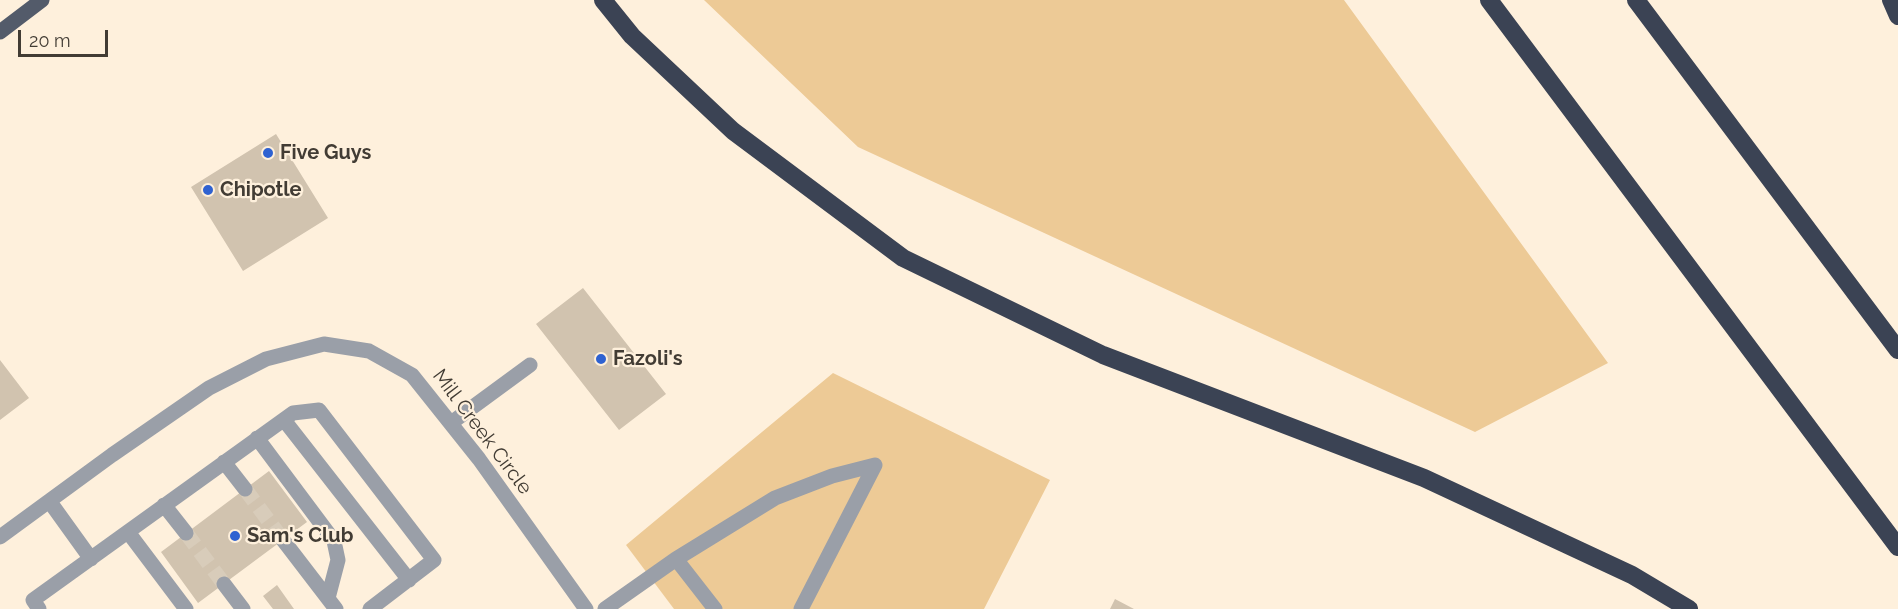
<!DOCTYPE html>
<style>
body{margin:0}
#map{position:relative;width:1898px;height:609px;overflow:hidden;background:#fef0dc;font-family:Raleway,sans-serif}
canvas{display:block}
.scale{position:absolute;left:18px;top:30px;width:90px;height:27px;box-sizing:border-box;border:3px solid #423c34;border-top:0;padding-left:8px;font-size:18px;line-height:21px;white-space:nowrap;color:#423c34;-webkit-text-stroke:4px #fef0dc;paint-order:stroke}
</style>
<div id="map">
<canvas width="1898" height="609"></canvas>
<div class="scale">20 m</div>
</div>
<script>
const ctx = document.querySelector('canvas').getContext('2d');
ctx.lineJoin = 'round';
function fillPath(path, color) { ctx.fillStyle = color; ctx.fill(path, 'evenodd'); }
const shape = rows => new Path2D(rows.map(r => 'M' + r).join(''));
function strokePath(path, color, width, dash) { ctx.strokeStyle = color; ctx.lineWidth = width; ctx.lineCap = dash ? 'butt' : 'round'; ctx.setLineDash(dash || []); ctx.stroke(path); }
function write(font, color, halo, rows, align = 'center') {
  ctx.font = font + ' Raleway,sans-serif'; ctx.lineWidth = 4.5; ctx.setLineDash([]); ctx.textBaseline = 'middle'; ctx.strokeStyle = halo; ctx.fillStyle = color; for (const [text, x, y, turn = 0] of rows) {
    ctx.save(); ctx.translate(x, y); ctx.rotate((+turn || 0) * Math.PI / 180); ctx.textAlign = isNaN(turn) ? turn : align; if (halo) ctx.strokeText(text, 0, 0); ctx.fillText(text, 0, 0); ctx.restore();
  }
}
fillPath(shape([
 [704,0,1344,0,1608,363,1475,432,858,147],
 [833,373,1050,480,984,609,674,609,626,545]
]), '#edca96');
fillPath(shape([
 [276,134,328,218,243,271,191,187],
 [583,288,666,394,619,430,536,324],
 [0,360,29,398,0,420],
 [269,471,307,522,198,603,161,552],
 [277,585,294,609,273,609,263,596],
 [1115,599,1134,609,1110,609]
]), '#d1c3af');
strokePath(shape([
 [245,489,283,540],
 [186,533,224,584]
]), '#d8ccba', 15, [15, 8]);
strokePath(shape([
 [284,420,409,580],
 [451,423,530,365],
 [257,438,334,541,338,560,328,598],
 [224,462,245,489],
 [50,502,91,559],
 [164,505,186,533],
 [128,532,186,609],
 [0,537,112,455,209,388,266,359,324,344,369,351,412,375,479,459,586,609],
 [283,540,336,609],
 [224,584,243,609],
 [39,609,33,600,293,413,319,410,434,560,370,609],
 [605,609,676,559],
 [715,609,676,559,775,498,832,476,875,465,801,609]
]), '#9a9fa8', 15);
strokePath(shape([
 [0,32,42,0]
]), '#535b6a', 15);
strokePath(shape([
 [603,0,632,36,733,131,903,258,1103,355,1424,478,1632,575,1689,609],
 [1489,0,1898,547],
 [1636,0,1898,350],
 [1891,0,1898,16]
]), '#3b4354', 18);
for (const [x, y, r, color] of [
 [268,153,6,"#2f62d1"],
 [208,190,6,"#2f62d1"],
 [601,359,6,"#2f62d1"],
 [235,536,6,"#2f62d1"]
]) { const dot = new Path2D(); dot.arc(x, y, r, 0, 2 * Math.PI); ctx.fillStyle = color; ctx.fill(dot); strokePath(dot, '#fef0dc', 2); }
write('bold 20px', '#423c34', '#fef0dc', [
 ["Five Guys",280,153],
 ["Chipotle",220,190],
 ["Fazoli's",613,359],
 ["Sam's Club",247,536]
], 'left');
write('20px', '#423c34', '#fef0dc', [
 ["Mill Creek Circle",482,432,53]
]);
</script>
